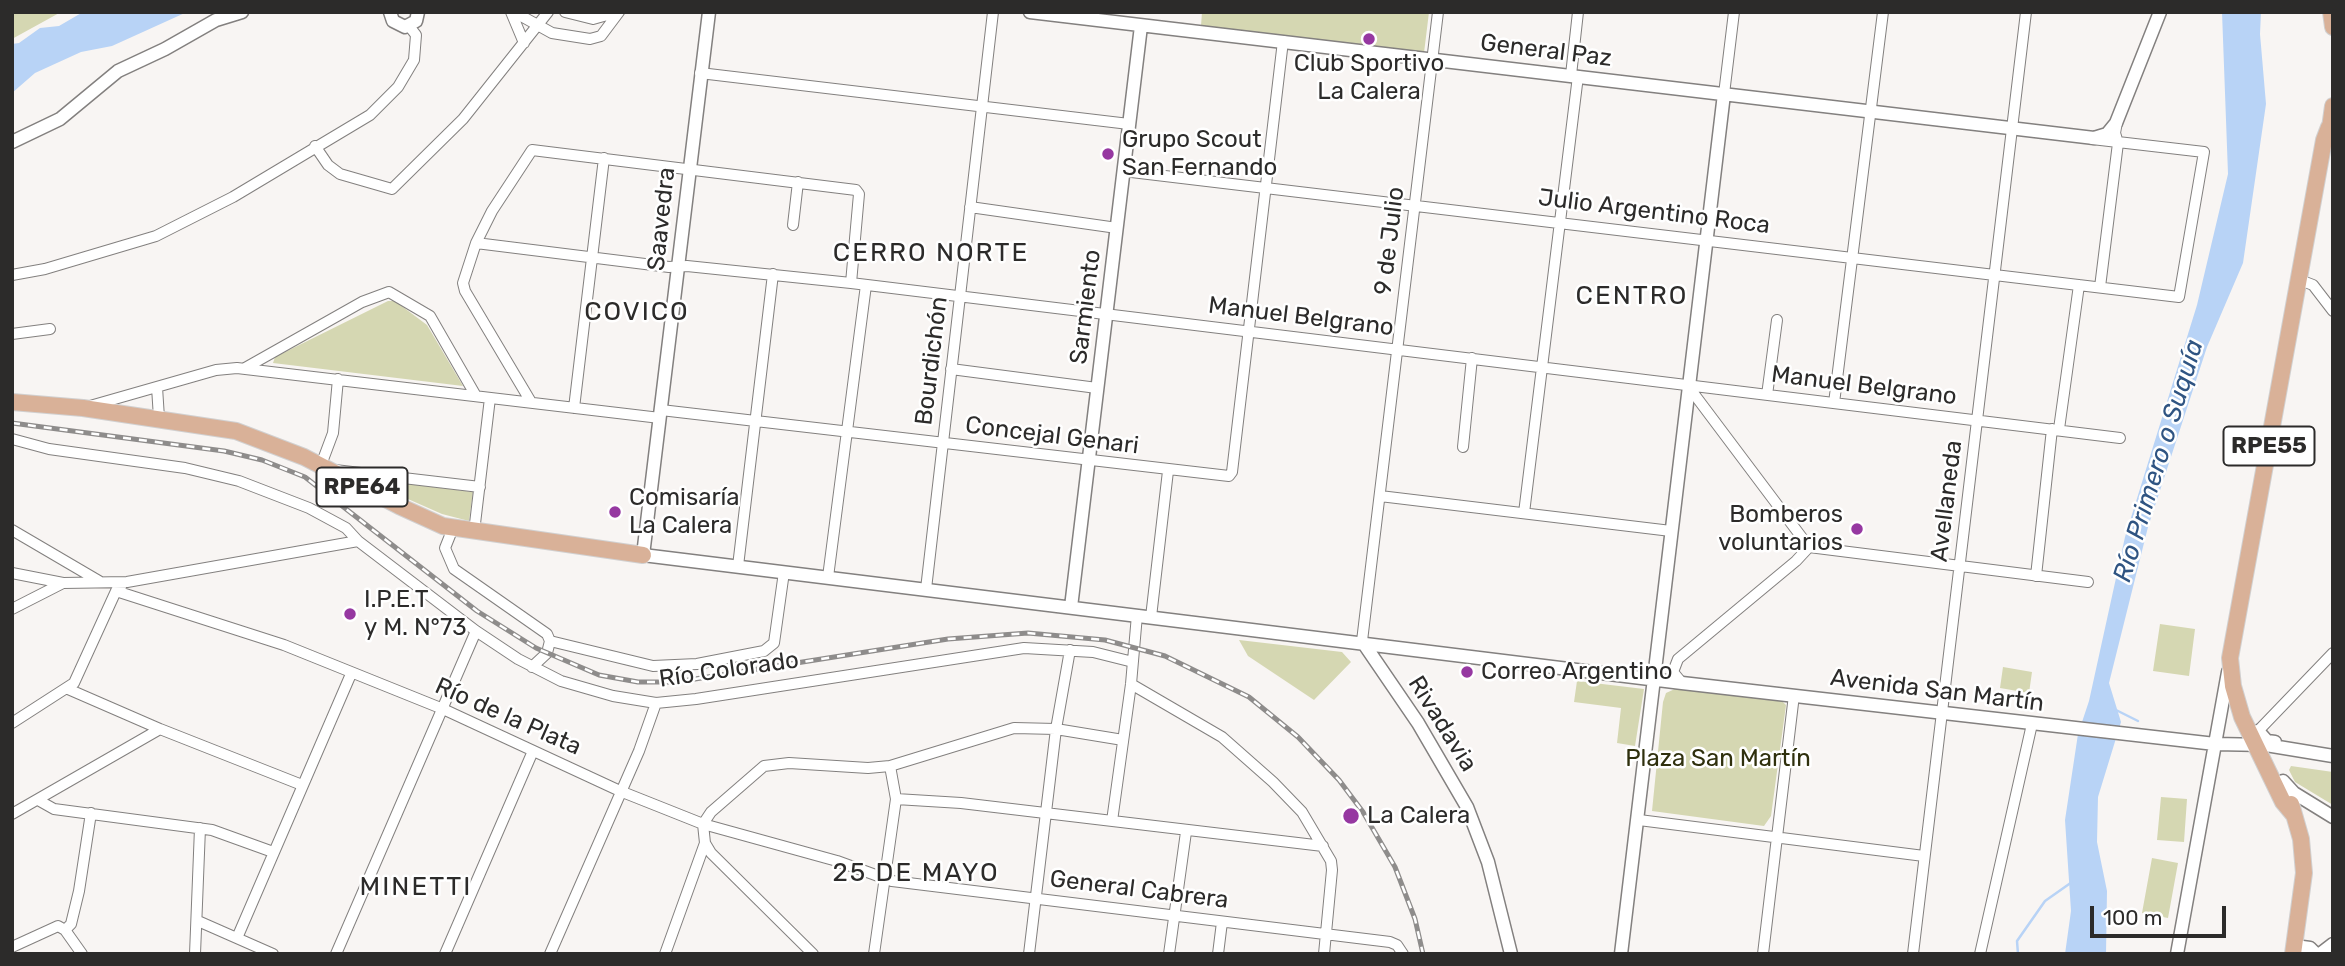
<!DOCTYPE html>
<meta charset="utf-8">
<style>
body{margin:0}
#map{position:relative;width:2345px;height:966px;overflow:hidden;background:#f8f5f3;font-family:Rubik,sans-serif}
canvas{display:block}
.frame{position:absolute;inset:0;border:14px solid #2c2b2a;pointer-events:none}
.scale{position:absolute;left:2090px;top:906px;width:136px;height:32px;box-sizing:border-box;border:4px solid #2c2b2a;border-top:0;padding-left:9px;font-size:21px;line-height:24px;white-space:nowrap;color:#2c2b2a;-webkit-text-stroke:5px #fff;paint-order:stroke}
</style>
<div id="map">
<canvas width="2345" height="966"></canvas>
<div class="frame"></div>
<div class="scale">100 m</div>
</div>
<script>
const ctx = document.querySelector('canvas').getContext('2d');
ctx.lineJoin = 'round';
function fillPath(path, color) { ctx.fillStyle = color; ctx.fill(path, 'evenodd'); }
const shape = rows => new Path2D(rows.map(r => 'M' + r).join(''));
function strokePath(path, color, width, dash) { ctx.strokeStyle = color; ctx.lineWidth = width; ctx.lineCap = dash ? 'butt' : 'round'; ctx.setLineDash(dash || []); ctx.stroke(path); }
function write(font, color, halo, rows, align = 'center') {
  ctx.font = font + ' Rubik,sans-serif'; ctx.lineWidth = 5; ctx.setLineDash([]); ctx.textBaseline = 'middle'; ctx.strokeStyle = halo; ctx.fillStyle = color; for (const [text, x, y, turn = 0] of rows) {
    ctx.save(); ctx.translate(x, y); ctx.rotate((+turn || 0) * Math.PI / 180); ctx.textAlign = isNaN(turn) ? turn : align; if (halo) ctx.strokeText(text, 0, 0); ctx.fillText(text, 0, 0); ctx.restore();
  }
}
fillPath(shape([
 [12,12,61,12,12,39],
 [1202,12,1429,12,1424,53,1201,26],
 [388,301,395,301,427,325,463,386,273,363,275,357],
 [384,481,473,492,469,521,442,514,383,488],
 [2160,624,2195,629,2189,676,2153,671],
 [1239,640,1342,652,1351,662,1314,700,1248,656],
 [2003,667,2032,672,2029,693,2000,688],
 [1577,681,1644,689,1635,746,1617,743,1621,708,1574,702],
 [1677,688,1781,700,1786,705,1771,816,1764,826,1652,811,1663,702,1666,693],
 [2291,766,2333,772,2333,805,2295,782,2289,770],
 [2161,797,2187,799,2184,842,2157,840],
 [2152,858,2178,863,2168,918,2142,913]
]), '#d5d7b2');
fillPath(shape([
 [83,12,187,12,112,46,81,52,35,73,12,93,12,44,19,43,40,28,59,26],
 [2222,12,2261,12,2260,34,2266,104,2243,263,2207,347,2148,527,2109,683,2121,722,2098,797,2097,842,2107,891,2106,954,2065,954,2071,911,2065,820,2078,734,2089,701,2125,537,2197,305,2228,174]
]), '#b8d3f6');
strokePath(shape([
 [2116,710,2138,721],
 [2018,954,2017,941,2045,901,2072,882]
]), '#b8d3f6', 2.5);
const minor = shape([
 [511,12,524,43],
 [514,12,552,33,590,39,601,36,619,12],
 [565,12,593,19,618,12],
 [700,73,1129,124],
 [1571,75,1578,12],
 [1724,94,1734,12],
 [315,146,328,165,340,174,392,189,463,119,548,12],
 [1123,171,2179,297,2204,152,2092,139],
 [970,207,1117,228],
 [793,225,798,182],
 [476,243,669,267,687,266,851,283,2120,438],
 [12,275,45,269,156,236,233,197,370,115,398,87,414,60,416,35,409,26],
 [2300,280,2313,285,2333,311],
 [2100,287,2118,143,2115,133,2117,122],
 [12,334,50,329],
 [245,368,362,302,389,292,430,316,476,396],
 [951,369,1097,388],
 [1688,386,1809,547],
 [157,387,159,418],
 [1767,395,1777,320],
 [531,402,465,291,463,283,476,243,492,211,532,150,856,190,859,194,851,283],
 [1834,403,1883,12],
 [90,406,216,370,237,368,660,418],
 [574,408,604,158],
 [661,410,1229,476,1232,472,1283,41],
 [2059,429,2079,285],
 [12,439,49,449,185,468,239,481,309,508,346,528,358,541],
 [1463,447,1472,358],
 [321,465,333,433,338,379],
 [335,470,480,487],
 [1380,496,1671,531],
 [1524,513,1578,76],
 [453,528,445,548,454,569,547,634,550,641,547,653,532,667],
 [12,530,99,581],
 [474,532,490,398],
 [1809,547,2088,582],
 [738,566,773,274],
 [12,573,63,583],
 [2036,576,2052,429],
 [828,577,866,285],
 [926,589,993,12],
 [116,591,284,645,443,709,620,791,703,824,837,861,892,881,1390,942,1397,945,1403,954],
 [12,609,63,583,127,582,358,541,476,631,518,659,561,681,613,696,656,703,696,699,1024,648,1093,652,1133,662],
 [1151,617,1168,471],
 [550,641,653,666,697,664,764,651,774,643,784,572],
 [1362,641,1438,12],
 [1682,683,1673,672,1678,659,1796,561,1809,547],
 [1131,684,1222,737,1273,782,1302,812,1331,861,1332,870,1324,954],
 [68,689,160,729,302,785],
 [12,723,74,683,116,591,121,587],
 [2258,731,2333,653],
 [896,799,961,803,1323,846],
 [38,800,54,809,212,830,273,852],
 [12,814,160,729],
 [1639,820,1924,856],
 [1112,821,1131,684,1137,615],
 [705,843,711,853,813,954],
 [198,921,273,954],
 [65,930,71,924,79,891,91,813],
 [237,938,351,674],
 [12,947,58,926,65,930,82,954],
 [195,954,200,828],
 [336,954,476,631],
 [445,954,533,751],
 [550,954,639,751,656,703],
 [665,954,705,843,703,824,711,812,764,766,789,763,868,768,890,766,1014,728,1056,729,1123,740],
 [874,954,896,799,890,766],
 [1029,954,1056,729,1070,650],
 [1169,954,1186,832],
 [1218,954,1222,922],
 [1763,954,1794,695],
 [1913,954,2026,12],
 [1980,954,2032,724]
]);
const tertiary = shape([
 [390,12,393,21,405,27,416,21,418,12],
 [709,12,643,555,1682,683,2215,744,2266,745,2333,756],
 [1030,12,2094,138,2107,134,2116,123,2160,12],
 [12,142,60,119,118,71,165,49,216,20,242,12],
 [1071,607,1141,26],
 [1362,641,1418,723,1467,807,1488,862,1511,954],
 [2258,731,2267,741,2275,742],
 [2283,781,2294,793,2333,817],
 [2295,946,2310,948,2316,954],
 [1621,954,1724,94],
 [2177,954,2228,672],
 [2320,954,2333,944]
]);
const primary = shape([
 [2331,12,2333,27],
 [2329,135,2333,106],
 [12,402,83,408,236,431,304,457,399,506,443,526,643,555],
 [2291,804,2301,839,2304,873,2293,954],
 [2293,814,2283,802,2242,717,2233,686,2230,658,2324,140,2329,127]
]);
strokePath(minor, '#83807f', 12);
strokePath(tertiary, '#83807f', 15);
strokePath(primary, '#d1d0d0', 18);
strokePath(minor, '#fff', 10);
strokePath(tertiary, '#fff', 12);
strokePath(primary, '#d9b198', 16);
const rail = shape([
 [12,423,224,451,262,460,305,477,477,611,536,648,599,675,638,682,676,682,948,639,1028,633,1105,640,1165,656,1249,697,1298,737,1339,780,1363,812,1395,867,1415,919,1423,954]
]);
strokePath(rail, '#8e8c8b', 5);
strokePath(rail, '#fff', 2.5, [8]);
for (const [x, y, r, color] of [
 [1369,39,7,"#9638a1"],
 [1108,154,7,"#9638a1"],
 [615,512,7,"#9638a1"],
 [1857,529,7,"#9638a1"],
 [350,614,7,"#9638a1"],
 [1467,672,7,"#9638a1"],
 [1351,816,9,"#9638a1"]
]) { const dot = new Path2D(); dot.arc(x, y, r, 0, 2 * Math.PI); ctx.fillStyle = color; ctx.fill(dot); strokePath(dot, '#fff', 2.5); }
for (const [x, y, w] of [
 [2269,446,91],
 [362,487,91]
]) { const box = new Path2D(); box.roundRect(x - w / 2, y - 19.5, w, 39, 5); ctx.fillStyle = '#fff'; ctx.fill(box); strokePath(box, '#2c2b2a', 2); }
write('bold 23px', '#2c2b2a', null, [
 ["RPE55",2269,446],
 ["RPE64",362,487]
]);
write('24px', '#2c2b2a', '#fff', [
 ["General Paz",1546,51,7],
 ["Julio Argentino Roca",1654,212,7],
 ["Saavedra",662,219,-84],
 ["9 de Julio",1390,241,-83],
 ["Sarmiento",1086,307,-83],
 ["Manuel Belgrano",1301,317,7],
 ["Bourdichón",932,361,-83],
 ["Manuel Belgrano",1864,386,7],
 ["Concejal Genari",1052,436,7],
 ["Avellaneda",1947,501,-83],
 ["Río Colorado",729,670,-8],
 ["Avenida San Martín",1937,691,7],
 ["Río de la Plata",508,717,24],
 ["Rivadavia",1442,724,58],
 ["General Cabrera",1139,890,7]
]);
write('24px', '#2c2b2a', '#fff', [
 ["Club Sportivo",1369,64,"center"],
 ["La Calera",1369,92,"center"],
 ["Grupo Scout",1122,140],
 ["San Fernando",1122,168],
 ["Comisaría",629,498],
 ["La Calera",629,526],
 ["Bomberos",1843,515,"right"],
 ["voluntarios",1843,543,"right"],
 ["I.P.E.T",364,600],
 ["y M. N°73",364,628],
 ["Correo Argentino",1481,672],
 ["La Calera",1367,816]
], 'left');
write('24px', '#2f300d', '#fff', [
 ["Plaza San Martín",1718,759]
]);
ctx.letterSpacing = '2px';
write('26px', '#2c2b2a', '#fff', [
 ["CERRO NORTE",931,253],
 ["CENTRO",1632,296],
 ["COVICO",637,312],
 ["25 DE MAYO",916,873],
 ["MINETTI",416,887]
]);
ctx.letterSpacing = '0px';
write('italic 26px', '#2f5482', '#fff', [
 ["Río Primero o Suquía",2159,461,-73]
]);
</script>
